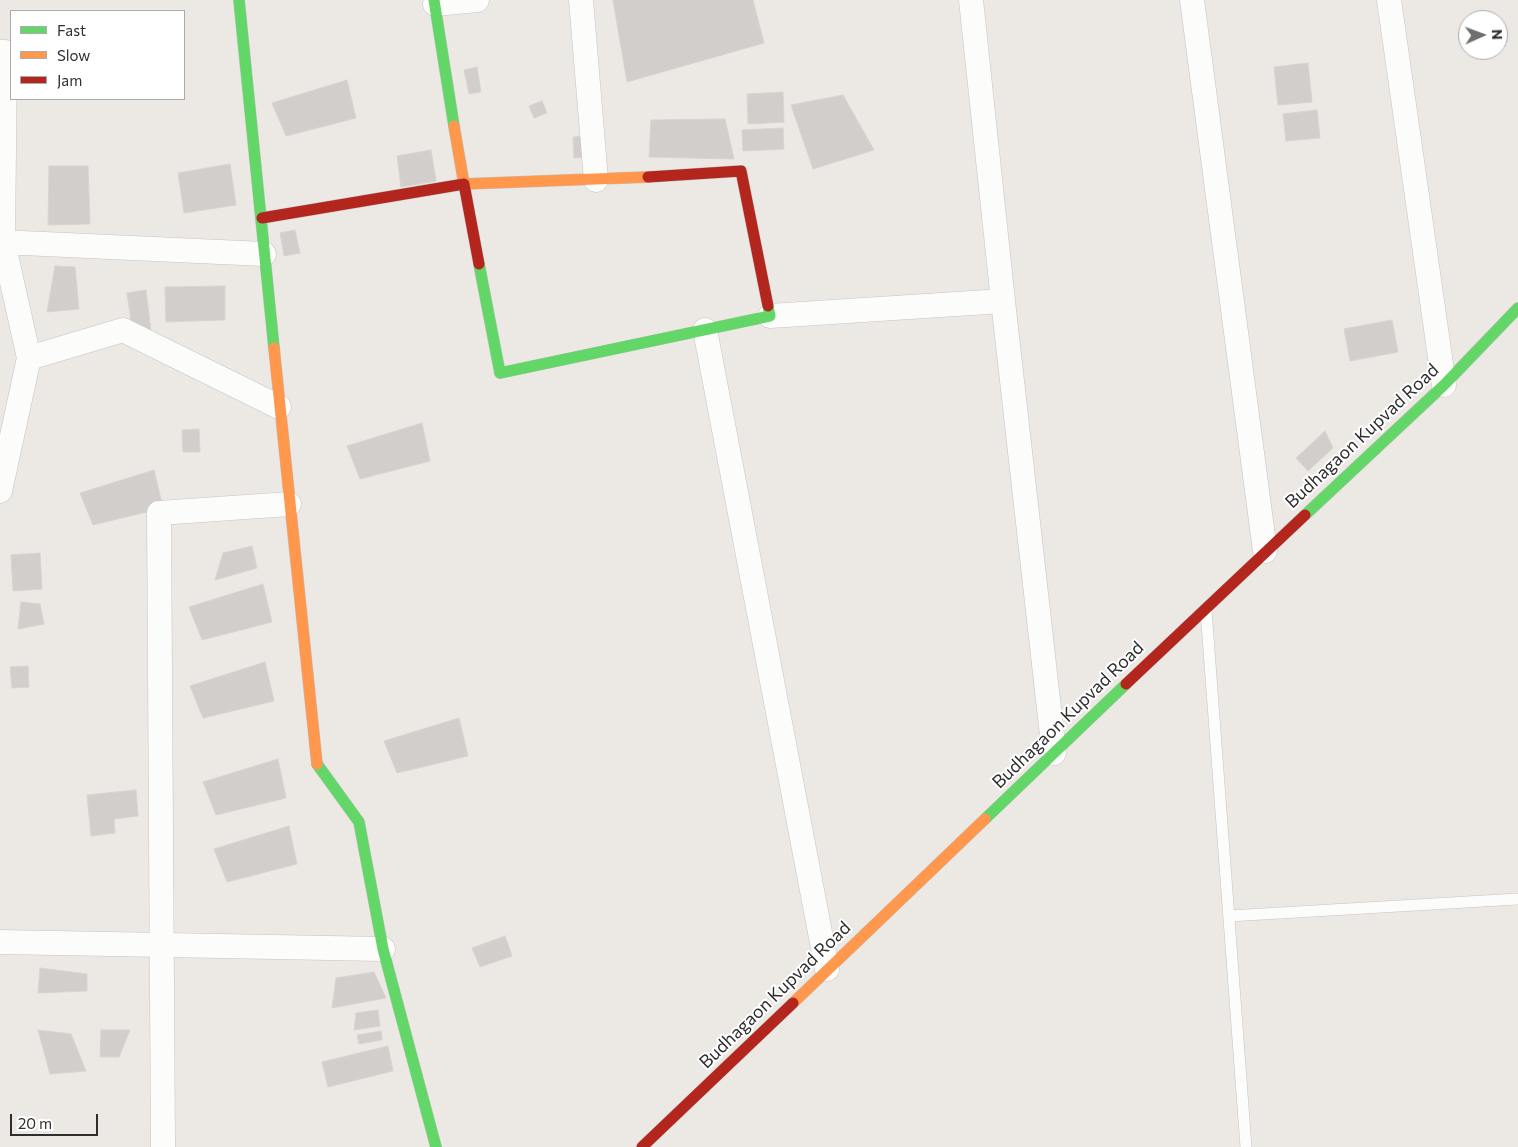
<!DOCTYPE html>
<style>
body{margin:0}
#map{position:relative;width:1518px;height:1147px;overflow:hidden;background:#ece8e4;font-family:Commissioner,sans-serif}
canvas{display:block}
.legend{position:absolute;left:10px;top:10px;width:175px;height:90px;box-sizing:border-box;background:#fff;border:1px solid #ababab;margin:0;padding:6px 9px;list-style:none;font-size:15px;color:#2e2e2e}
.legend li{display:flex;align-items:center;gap:10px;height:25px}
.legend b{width:25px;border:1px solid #ababab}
.north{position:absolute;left:1458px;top:10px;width:50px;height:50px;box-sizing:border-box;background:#fff;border:1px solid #ababab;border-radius:50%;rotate:88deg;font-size:14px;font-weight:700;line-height:20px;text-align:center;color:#2e2e2e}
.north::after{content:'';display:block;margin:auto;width:18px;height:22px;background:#706f6e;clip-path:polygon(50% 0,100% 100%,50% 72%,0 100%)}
.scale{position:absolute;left:10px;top:1114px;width:88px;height:22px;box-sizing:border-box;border:2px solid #2e2e2e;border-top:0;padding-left:6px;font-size:15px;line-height:18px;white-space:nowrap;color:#2e2e2e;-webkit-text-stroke:4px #fff;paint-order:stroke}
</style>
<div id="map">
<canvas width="1518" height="1147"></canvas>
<ul class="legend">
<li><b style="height:6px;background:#63d668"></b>Fast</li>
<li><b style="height:6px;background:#ff974d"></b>Slow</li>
<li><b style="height:6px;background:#b3261e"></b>Jam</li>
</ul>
<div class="north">N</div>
<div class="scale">20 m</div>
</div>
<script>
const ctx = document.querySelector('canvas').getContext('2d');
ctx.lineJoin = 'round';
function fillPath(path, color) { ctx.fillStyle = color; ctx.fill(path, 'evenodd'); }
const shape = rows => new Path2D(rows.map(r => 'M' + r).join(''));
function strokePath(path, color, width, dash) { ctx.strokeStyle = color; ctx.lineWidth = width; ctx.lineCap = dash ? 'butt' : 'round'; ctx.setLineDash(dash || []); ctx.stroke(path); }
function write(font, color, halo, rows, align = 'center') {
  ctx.font = font + ' Commissioner,sans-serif'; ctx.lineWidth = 4; ctx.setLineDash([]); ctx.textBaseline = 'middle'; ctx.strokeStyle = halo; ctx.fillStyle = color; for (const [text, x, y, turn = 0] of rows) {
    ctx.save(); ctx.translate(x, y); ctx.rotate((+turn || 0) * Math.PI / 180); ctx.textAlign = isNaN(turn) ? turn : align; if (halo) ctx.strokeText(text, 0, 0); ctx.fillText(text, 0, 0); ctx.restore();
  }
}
const building = shape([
 [613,0,753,0,764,43,627,82,613,0],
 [1308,63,1312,102,1278,105,1274,67,1308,63],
 [477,67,481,92,469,94,464,70,477,67],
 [347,80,356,118,286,136,272,103,347,80],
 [783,92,784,122,748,124,747,94,783,92],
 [843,95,874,150,813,169,791,105,843,95],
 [542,101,547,113,534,118,529,106,542,101],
 [1317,110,1320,138,1286,141,1283,114,1317,110],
 [725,119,734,159,649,157,651,120,725,119],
 [783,128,784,149,743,151,742,130,783,128],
 [584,136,585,157,574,158,573,137,584,136],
 [431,150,436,181,401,187,397,156,431,150],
 [230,164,236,205,184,213,178,173,230,164],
 [49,166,88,166,90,224,48,225,49,166],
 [295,230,300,253,284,256,280,233,295,230],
 [55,266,75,267,79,309,47,312,55,266],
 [225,286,225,320,166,322,165,287,225,286],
 [146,290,151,331,132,328,127,293,146,290],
 [1392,320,1398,352,1350,361,1344,329,1392,320],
 [422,423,430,461,360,479,347,446,422,423],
 [199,429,200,452,183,452,182,430,199,429],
 [1325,431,1333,448,1308,471,1296,458,1325,431],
 [154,470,163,508,93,525,80,493,154,470],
 [252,546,257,568,215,580,223,553,252,546],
 [40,553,42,589,13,591,11,555,40,553],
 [263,584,272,622,202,640,189,607,263,584],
 [21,602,40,604,44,624,18,629,21,602],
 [265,662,274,701,203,718,190,686,265,662],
 [28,666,29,687,12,688,10,667,28,666],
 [459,718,468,756,397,773,384,741,459,718],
 [278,759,286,798,216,815,203,782,278,759],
 [136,790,138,816,114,819,115,833,91,836,87,795,136,790],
 [289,826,297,864,227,882,214,849,289,826],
 [505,936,512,956,480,967,472,948,505,936],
 [40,968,87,974,87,991,38,993,40,968],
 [374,972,386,998,332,1008,336,978,374,972],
 [378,1010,380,1026,354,1030,356,1013,378,1010],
 [38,1030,71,1034,86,1071,50,1074,38,1030],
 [101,1030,130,1030,119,1057,100,1057,101,1030],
 [381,1031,382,1040,359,1044,357,1035,381,1031],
 [388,1046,393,1071,328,1087,322,1062,388,1046]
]);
fillPath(building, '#d1cecb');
strokePath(building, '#d7d4d0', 1);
const lane = shape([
 [1206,610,1246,1147],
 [1229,916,1518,899]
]);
const street = shape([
 [581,0,596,180],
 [971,0,1003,301],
 [1192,0,1265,551],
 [1389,0,1444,385],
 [435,4,477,0],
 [0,52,5,52,3,242,29,358],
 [0,242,264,254],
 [770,316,1003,301,1054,753],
 [705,330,827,969],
 [0,491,29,358,123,330,279,407],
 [0,942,383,949],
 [163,1147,159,513,289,504]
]);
const fast = shape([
 [239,0,274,348],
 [434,0,454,126],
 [479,264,500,373,770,316,768,306],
 [1305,515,1444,385,1518,308],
 [317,764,359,822,383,949,436,1147],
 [985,819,1126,684]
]);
const slow = shape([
 [454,126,464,184,648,177],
 [274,348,317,764],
 [793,1003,985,819]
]);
const jam = shape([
 [648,177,741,171,768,306],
 [262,218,464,184,479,264],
 [1126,684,1305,515],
 [642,1147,793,1003]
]);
strokePath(lane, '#c5c4c5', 12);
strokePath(street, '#c5c4c5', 25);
strokePath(fast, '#c5c4c5', 12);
strokePath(slow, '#c5c4c5', 12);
strokePath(jam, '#c5c4c5', 12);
strokePath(lane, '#fcfcfb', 11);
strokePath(street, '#fcfcfb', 24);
strokePath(fast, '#63d668', 11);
strokePath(slow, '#ff974d', 11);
strokePath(jam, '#b3261e', 11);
write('18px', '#2e2e2e', '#fff', [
 ["Budhagaon Kupvad Road",1362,436,-43],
 ["Budhagaon Kupvad Road",1068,715,-44],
 ["Budhagaon Kupvad Road",775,995,-44]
]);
</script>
